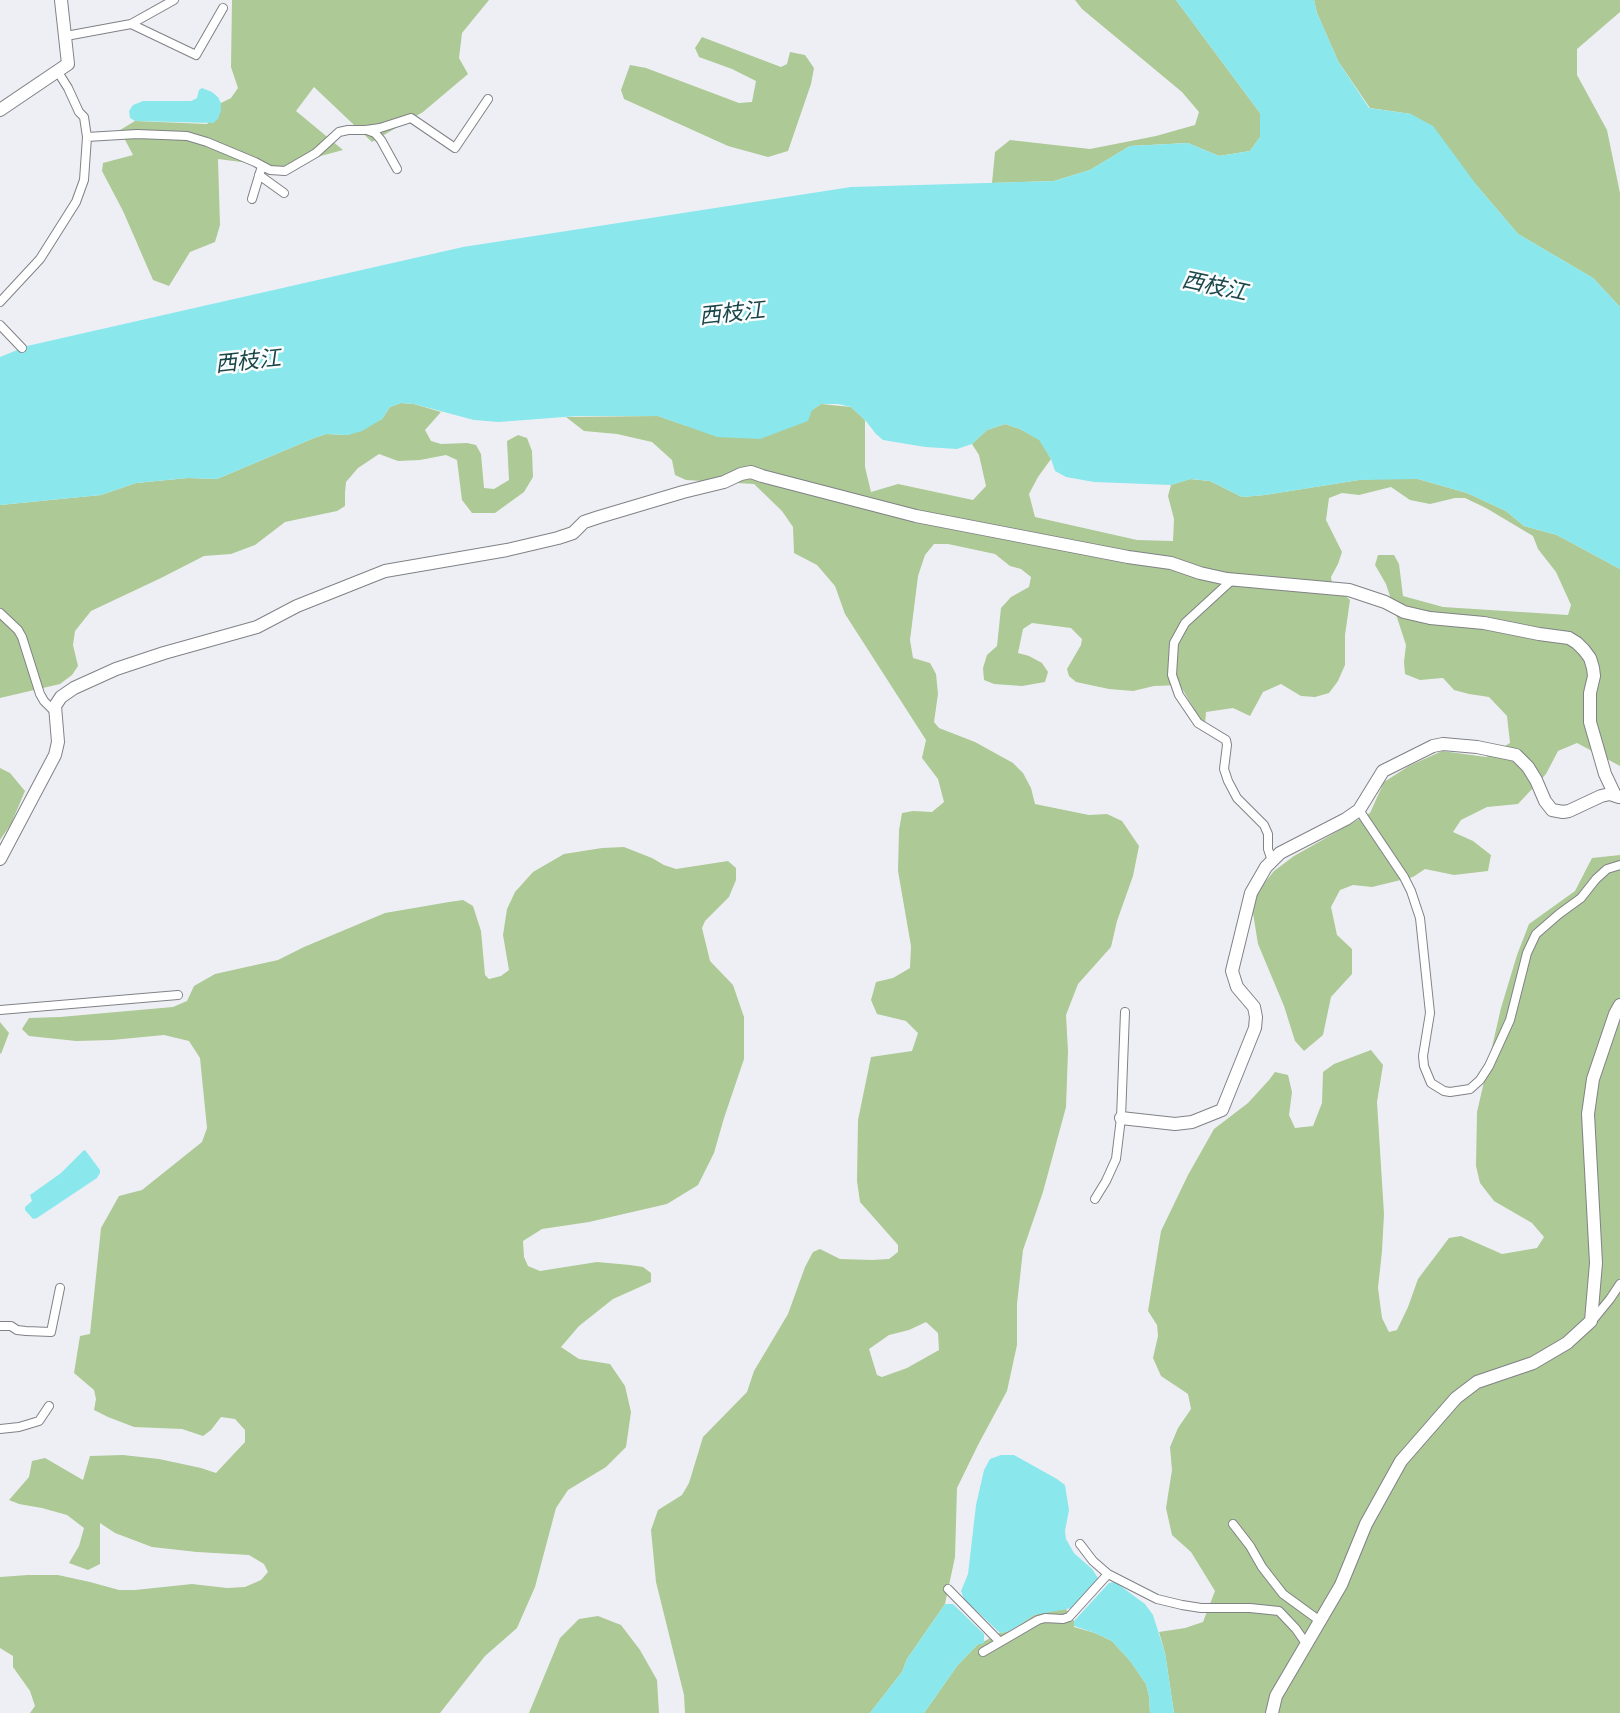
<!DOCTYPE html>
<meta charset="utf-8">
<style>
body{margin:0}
canvas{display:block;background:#eeeff5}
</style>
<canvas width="1620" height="1713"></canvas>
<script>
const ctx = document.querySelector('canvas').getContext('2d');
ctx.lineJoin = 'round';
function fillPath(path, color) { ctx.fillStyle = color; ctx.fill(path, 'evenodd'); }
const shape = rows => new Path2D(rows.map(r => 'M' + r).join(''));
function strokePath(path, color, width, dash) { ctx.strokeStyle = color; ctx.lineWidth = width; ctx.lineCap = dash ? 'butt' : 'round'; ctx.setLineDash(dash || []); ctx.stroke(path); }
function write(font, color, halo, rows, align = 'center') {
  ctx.font = font + ' Spectral,"Noto Sans SC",serif'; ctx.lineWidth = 5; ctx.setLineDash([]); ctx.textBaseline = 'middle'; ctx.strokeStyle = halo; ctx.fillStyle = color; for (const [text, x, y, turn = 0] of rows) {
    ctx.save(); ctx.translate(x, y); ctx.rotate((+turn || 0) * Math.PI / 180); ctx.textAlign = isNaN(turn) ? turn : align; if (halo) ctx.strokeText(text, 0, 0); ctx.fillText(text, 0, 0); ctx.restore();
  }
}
fillPath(shape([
 [232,0,489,0,462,33,459,58,468,74,423,112,372,142,314,87,296,111,343,150,280,167,218,159,220,225,215,242,190,252,169,286,153,280,123,211,102,171,103,163,133,155,120,130,135,121,207,124,221,110,221,103,231,98,238,88,231,67],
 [1075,0,1176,0,1260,113,1260,137,1250,151,1219,156,1188,143,1130,146,1090,170,1054,181,992,183,995,152,1010,140,1090,149,1156,136,1195,125,1199,112,1182,92,1082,9],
 [1314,0,1620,0,1620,12,1577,49,1577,75,1607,130,1620,193,1620,307,1593,278,1518,234,1478,187,1411,114,1370,108,1338,61,1317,13],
 [702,37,781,67,787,64,790,52,805,55,814,68,811,84,788,151,768,157,728,146,624,99,621,90,630,65,646,68,739,103,752,102,756,81,732,69,699,57,695,48],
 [401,403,414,404,441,412,425,430,431,441,441,444,467,443,476,445,481,454,484,488,494,489,509,480,507,441,518,435,527,438,532,451,533,477,524,492,495,513,472,513,462,500,457,460,446,455,420,460,398,461,379,454,358,468,346,482,345,493,345,506,337,511,285,522,255,545,231,554,204,556,161,578,91,611,75,631,73,645,78,666,72,675,60,684,0,698,0,505,101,495,136,483,188,478,217,479,314,438,326,434,348,435,382,419,390,407],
 [821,404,851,407,865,420,865,467,871,492,898,484,973,500,986,486,979,455,972,444,987,430,1005,424,1020,429,1040,440,1051,459,1038,477,1029,494,1035,517,1137,540,1173,541,1174,519,1168,496,1171,485,1190,479,1210,481,1242,497,1265,495,1359,480,1392,478,1418,479,1467,493,1506,511,1524,526,1557,535,1620,569,1620,766,1577,743,1558,751,1546,774,1518,804,1487,807,1461,820,1453,832,1473,841,1491,855,1488,871,1454,875,1425,869,1413,877,1372,887,1353,885,1340,890,1331,907,1337,935,1352,949,1352,974,1331,997,1323,1035,1304,1051,1295,1041,1284,1006,1258,944,1253,913,1255,895,1274,871,1294,856,1370,813,1384,782,1409,766,1442,751,1486,757,1510,743,1507,716,1489,697,1469,694,1454,690,1443,678,1420,680,1405,674,1404,662,1406,645,1386,584,1375,565,1378,555,1394,555,1399,564,1403,596,1443,607,1568,615,1571,605,1556,572,1538,549,1533,536,1486,508,1465,498,1455,498,1430,504,1410,500,1391,487,1359,495,1342,493,1329,498,1326,520,1342,552,1338,564,1331,577,1332,583,1350,600,1345,635,1345,665,1338,681,1329,693,1315,697,1301,696,1281,684,1263,692,1250,716,1233,708,1206,712,1205,724,1201,721,1180,685,1154,686,1133,691,1109,689,1076,682,1069,676,1067,669,1081,645,1082,639,1071,628,1032,623,1023,629,1018,653,1029,656,1042,663,1048,672,1045,682,1022,686,994,684,984,680,983,668,987,655,997,646,1001,608,1011,597,1029,587,1031,577,1021,569,1010,566,995,554,948,544,934,544,925,555,918,576,910,640,913,658,930,663,936,674,938,694,934,722,939,728,975,742,1013,763,1023,773,1031,788,1035,804,1089,815,1107,814,1122,821,1139,846,1133,876,1117,921,1111,947,1078,984,1066,1015,1068,1051,1066,1107,1043,1192,1023,1250,1017,1304,1017,1345,1007,1391,978,1445,957,1488,955,1557,945,1604,907,1659,902,1672,870,1713,685,1713,684,1695,656,1582,651,1530,658,1510,682,1495,689,1483,703,1437,747,1392,754,1371,788,1314,805,1267,813,1252,820,1249,840,1259,872,1260,889,1259,898,1252,898,1245,860,1202,857,1181,858,1120,871,1057,912,1051,918,1033,906,1021,877,1014,871,1000,876,982,893,978,910,968,911,946,898,871,899,830,902,813,913,811,932,812,944,802,938,779,922,758,926,740,845,614,835,586,817,565,794,553,793,527,782,511,754,484,686,480,675,475,672,460,652,442,617,434,584,431,566,417,658,416,687,426,812,410],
 [926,1322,938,1333,939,1350,907,1368,882,1377,877,1375,869,1349,889,1335,909,1330],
 [0,768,10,773,25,791,11,824,0,840],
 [624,847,652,858,664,865,676,869,728,861,736,868,736,880,729,897,705,921,702,928,710,961,733,985,744,1017,744,1059,724,1118,714,1153,698,1185,667,1204,589,1222,542,1229,523,1241,524,1257,528,1266,540,1271,597,1262,630,1265,643,1267,651,1273,651,1282,613,1299,579,1326,561,1347,579,1359,610,1364,625,1386,631,1412,626,1447,606,1467,568,1490,556,1508,535,1587,517,1628,485,1656,440,1713,30,1713,35,1706,30,1691,13,1667,13,1656,0,1648,0,1577,28,1575,58,1575,90,1582,119,1590,135,1590,192,1584,227,1588,245,1587,261,1580,268,1572,264,1564,249,1555,197,1552,152,1547,115,1533,100,1523,100,1564,88,1570,69,1563,79,1546,84,1528,67,1515,42,1508,19,1504,9,1500,29,1477,32,1461,45,1458,83,1480,90,1456,123,1455,159,1459,201,1468,216,1473,245,1442,245,1430,235,1419,221,1417,211,1430,203,1436,182,1429,134,1427,108,1417,94,1410,96,1399,94,1390,74,1373,80,1336,90,1334,101,1228,119,1196,142,1190,202,1142,207,1128,200,1058,189,1041,164,1035,112,1040,76,1041,29,1036,22,1029,29,1018,60,1017,173,1007,187,1001,194,986,215,974,278,960,304,947,385,913,449,902,463,900,473,906,481,931,485,975,489,979,501,976,509,970,503,935,507,909,515,892,533,872,564,854,602,848],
 [1620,855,1620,1713,1174,1713,1165,1653,1159,1632,1185,1628,1203,1622,1215,1591,1191,1552,1172,1535,1166,1508,1172,1470,1170,1447,1178,1428,1191,1409,1188,1394,1161,1376,1153,1358,1158,1336,1157,1325,1148,1311,1161,1231,1188,1175,1214,1129,1248,1103,1269,1080,1275,1072,1288,1075,1292,1092,1289,1115,1295,1128,1313,1126,1322,1103,1323,1072,1334,1064,1371,1050,1383,1065,1377,1102,1384,1214,1382,1251,1378,1288,1382,1318,1389,1332,1397,1330,1408,1307,1418,1279,1449,1238,1461,1236,1502,1254,1537,1248,1544,1237,1532,1223,1494,1201,1480,1183,1476,1166,1477,1112,1501,1008,1517,955,1529,924,1575,891,1592,858],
 [0,1022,9,1033,1,1054,0,1053],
 [1066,1609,1074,1621,1074,1627,1095,1633,1112,1641,1131,1662,1146,1684,1149,1696,1150,1713,924,1713,957,1666,977,1645,1000,1633,1010,1631,1034,1615,1045,1612],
 [598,1616,621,1625,640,1650,657,1680,659,1713,529,1713,560,1638,579,1619]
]), '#adc995');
fillPath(shape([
 [1176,0,1314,0,1317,13,1338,61,1369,108,1411,114,1433,126,1478,187,1518,234,1593,278,1620,307,1620,569,1557,535,1524,526,1506,511,1467,493,1418,479,1359,480,1265,495,1242,497,1210,481,1191,479,1171,485,1094,482,1066,477,1055,471,1051,459,1039,440,1020,429,1005,424,987,430,972,444,957,449,925,447,883,440,876,434,865,420,851,407,838,404,821,404,812,410,808,421,760,439,717,437,658,416,577,416,499,422,474,420,414,404,401,403,390,407,382,419,362,431,348,435,326,434,314,438,217,479,188,478,136,483,101,495,0,505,0,357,27,346,463,247,851,187,1054,181,1090,170,1130,146,1188,143,1219,156,1250,151,1260,137,1260,113],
 [202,88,212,92,218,97,221,103,221,110,218,119,213,123,135,121,130,118,129,111,133,105,143,101,191,101,197,98,199,90],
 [85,1150,100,1170,100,1173,97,1178,37,1218,33,1219,25,1210,25,1207,32,1201,30,1195,61,1173,83,1151],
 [1001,1455,1014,1455,1057,1479,1065,1485,1069,1510,1065,1531,1066,1539,1074,1553,1092,1569,1098,1578,1072,1608,1034,1615,1010,1631,1000,1633,964,1599,961,1591,968,1574,976,1505,984,1470,990,1459],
 [1115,1582,1145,1604,1153,1615,1165,1653,1174,1713,1150,1713,1149,1696,1146,1684,1131,1662,1112,1641,1095,1633,1074,1626,1074,1621,1109,1583],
 [945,1604,953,1604,984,1634,984,1643,977,1645,957,1666,924,1713,870,1713,902,1672,907,1659]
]), '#8ae8ec');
const street = shape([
 [131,24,196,55,223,8],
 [66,36,131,24,174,0],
 [367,130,375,133,381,140,397,169],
 [87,137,137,134,187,136,207,142,255,162,270,170,285,171,316,153,339,132,348,130,366,130,380,128,411,118,455,148,488,99],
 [259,175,284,193],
 [252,199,262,166],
 [0,302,40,259,76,202,84,180,87,137,84,117,79,112,68,88,58,72],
 [0,325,22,348],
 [1233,579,1185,623,1174,643,1172,675,1179,695,1198,723,1226,740,1227,745,1224,769,1228,781,1237,798,1264,825,1268,834,1268,849,1272,861],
 [0,613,18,630,22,637,40,694,44,701,55,712],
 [1359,810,1404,877,1411,891,1420,918,1430,1013,1423,1056,1424,1066,1431,1083,1444,1091,1450,1092,1470,1089,1480,1080,1489,1066,1510,1020,1527,953,1536,934,1559,914,1581,898,1596,879,1607,869,1620,865],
 [0,1010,178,995],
 [1095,1199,1106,1181,1116,1159,1121,1118,1125,1012],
 [1592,1321,1610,1299,1620,1284],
 [0,1326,11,1326,17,1330,26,1331,51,1332,60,1288],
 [0,1429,19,1427,39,1421,49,1406],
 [1233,1524,1250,1546,1262,1567,1283,1594,1320,1621],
 [1080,1544,1093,1561,1108,1574,1157,1599,1182,1605,1201,1608,1250,1608,1279,1611,1296,1629,1307,1645],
 [948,1589,1000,1642],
 [983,1652,1038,1620,1045,1618,1063,1619,1069,1617,1108,1574]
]);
const secondary = shape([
 [0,110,68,64,61,0],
 [0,859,55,755,58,742,55,706,61,697,74,688,116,669,164,653,257,627,297,606,385,571,507,550,558,538,573,533,584,522,599,517,683,492,724,482,741,474,751,472,762,476,916,516,1128,557,1171,563,1200,573,1227,579,1349,590,1385,602,1404,612,1430,618,1484,623,1539,634,1569,638,1577,643,1584,650,1590,658,1593,668,1594,676,1590,693,1590,722,1605,774,1615,795],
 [1121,1118,1175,1124,1192,1122,1222,1110,1255,1028,1256,1017,1254,1007,1237,987,1232,971,1251,893,1266,867,1280,853,1346,819,1359,810,1383,771,1433,746,1443,744,1477,747,1516,755,1528,767,1536,780,1545,801,1552,810,1563,812,1569,811,1601,796,1610,794,1619,797],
 [1272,1713,1276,1696,1341,1585,1366,1524,1401,1461,1456,1398,1477,1382,1533,1363,1567,1343,1591,1321,1596,1263,1588,1114,1593,1079,1615,1014,1620,1005]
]);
strokePath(street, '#808286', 10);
strokePath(secondary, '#808286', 14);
strokePath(street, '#fff', 8);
strokePath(secondary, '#fff', 12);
write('italic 22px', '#1b4749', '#fcfdff', [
 ["西枝江",1214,289,12],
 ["西枝江",732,316,-6],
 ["西枝江",248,364,-6]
]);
</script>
